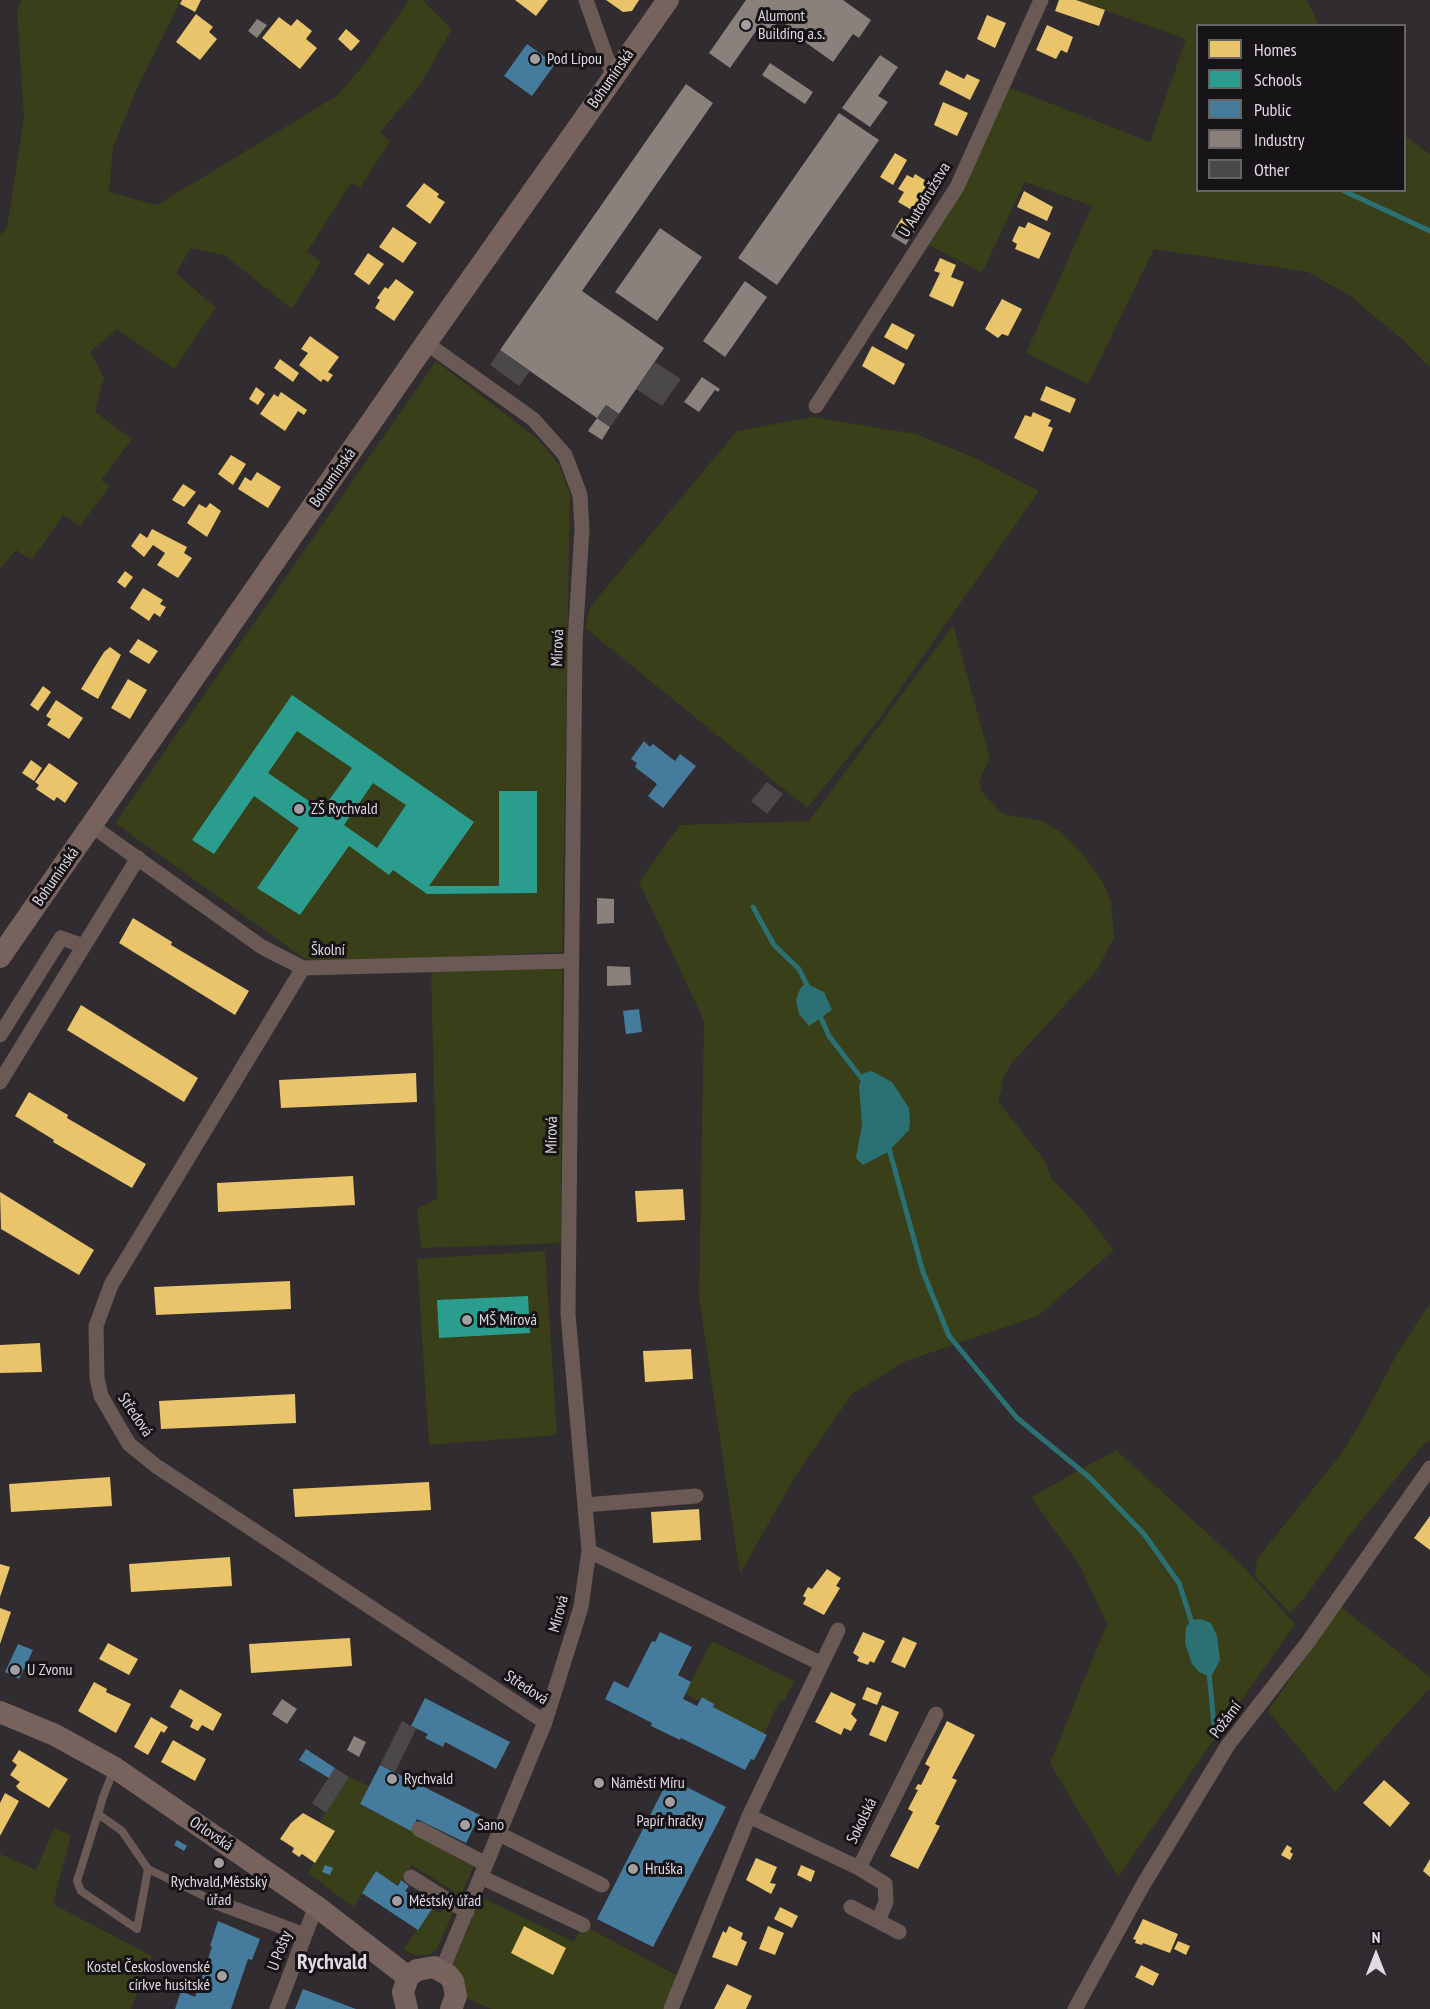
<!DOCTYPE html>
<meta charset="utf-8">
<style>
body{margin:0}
#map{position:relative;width:1430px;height:2009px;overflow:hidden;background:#302c30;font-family:"PT Sans Narrow",sans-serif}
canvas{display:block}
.legend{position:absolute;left:1196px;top:24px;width:210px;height:168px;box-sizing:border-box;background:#171417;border:2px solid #676467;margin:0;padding:8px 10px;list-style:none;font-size:18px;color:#dfdbe0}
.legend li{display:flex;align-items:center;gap:12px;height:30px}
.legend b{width:30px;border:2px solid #676467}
.north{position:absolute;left:1346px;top:1925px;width:60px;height:60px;-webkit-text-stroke:4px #171417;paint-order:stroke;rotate:0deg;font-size:16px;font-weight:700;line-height:24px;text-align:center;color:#dfdbe0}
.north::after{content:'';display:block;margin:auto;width:21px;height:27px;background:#dfdbe0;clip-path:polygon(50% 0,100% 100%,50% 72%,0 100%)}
</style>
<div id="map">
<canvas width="1430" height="2009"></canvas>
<ul class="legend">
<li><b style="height:16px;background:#e9c46a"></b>Homes</li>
<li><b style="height:16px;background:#2a9d8f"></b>Schools</li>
<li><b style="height:16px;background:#457b9d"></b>Public</li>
<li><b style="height:16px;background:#8a817c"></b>Industry</li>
<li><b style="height:16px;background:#4b484a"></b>Other</li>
</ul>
<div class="north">N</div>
</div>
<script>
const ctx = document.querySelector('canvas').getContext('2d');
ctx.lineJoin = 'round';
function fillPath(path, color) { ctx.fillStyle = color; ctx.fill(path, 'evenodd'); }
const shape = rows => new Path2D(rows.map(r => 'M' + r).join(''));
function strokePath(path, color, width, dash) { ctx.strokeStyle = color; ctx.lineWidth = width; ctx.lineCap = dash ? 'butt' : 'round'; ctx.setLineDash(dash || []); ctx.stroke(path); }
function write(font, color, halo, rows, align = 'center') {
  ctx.font = font + ' "PT Sans Narrow",sans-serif'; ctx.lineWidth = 6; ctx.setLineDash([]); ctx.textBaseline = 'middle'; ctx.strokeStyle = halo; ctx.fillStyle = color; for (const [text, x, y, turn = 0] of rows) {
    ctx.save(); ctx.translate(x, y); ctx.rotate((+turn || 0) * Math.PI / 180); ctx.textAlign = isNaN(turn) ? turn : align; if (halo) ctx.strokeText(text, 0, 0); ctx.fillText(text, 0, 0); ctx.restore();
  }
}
fillPath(shape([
 [21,0,181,0,137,88,113,148,109,192,157,205,338,95,366,62,409,0,422,0,452,29,420,85,380,132,390,141,360,188,351,183,307,252,321,262,292,309,224,255,191,248,176,273,216,308,174,369,117,329,90,352,104,377,95,412,132,439,101,480,110,486,80,526,63,515,32,560,16,550,0,569,0,235,7,228,24,117,17,11],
 [1076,0,1307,0,1319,25,1198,26,1198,190,1404,190,1405,136,1430,154,1430,368,1403,340,1349,295,1308,272,1154,249,1088,384,1026,353,1092,206,1025,182,982,273,925,243,1008,87,1150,142,1186,39],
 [436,361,539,440,559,465,570,494,562,952,336,962,305,959,115,823],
 [812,417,916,434,975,458,1039,491,877,722,807,808,585,628,590,607,737,431],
 [953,625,990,758,979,781,982,792,1003,814,1043,821,1062,833,1082,853,1104,884,1111,902,1114,937,1097,970,1010,1065,1001,1083,1003,1085,998,1101,1045,1161,1051,1178,1083,1210,1114,1250,1038,1316,906,1361,852,1394,796,1475,740,1574,699,1297,704,1021,639,882,680,825,809,821],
 [562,967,561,1243,421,1248,417,1209,437,1198,431,972],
 [545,1251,557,1435,429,1445,417,1259],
 [1430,1303,1430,1440,1423,1445,1346,1540,1305,1597,1290,1613,1255,1576,1257,1559,1338,1458,1361,1422,1398,1352],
 [1116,1450,1241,1564,1295,1624,1118,1877,1050,1763,1107,1624,1080,1566,1031,1497],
 [1341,1607,1430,1677,1430,1688,1335,1792,1268,1711],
 [712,1641,794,1681,785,1699,779,1702,764,1734,713,1707,714,1704,702,1697,699,1701,685,1693],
 [349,1777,369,1786,360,1805,411,1830,413,1827,477,1859,437,1949,428,1955,415,1955,403,1950,432,1908,441,1914,453,1891,412,1865,398,1885,376,1872,353,1907,308,1873,335,1832,320,1821],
 [54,1828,71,1835,53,1904,152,1956,131,2009,0,2009,0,1854,36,1870],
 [481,1897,574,1942,583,1925,678,1976,663,2009,492,2009,466,1998,452,1966]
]), '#383f19');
fillPath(shape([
 [805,983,824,992,832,1010,809,1026,799,1014,796,1000,800,989],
 [872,1071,892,1082,909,1108,910,1122,909,1130,888,1152,863,1165,856,1158,862,1125,859,1087,863,1073],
 [1201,1619,1211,1623,1217,1636,1220,1660,1211,1677,1199,1672,1192,1664,1185,1643,1186,1627,1192,1620]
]), '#2b7072');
fillPath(shape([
 [182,0,201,0,195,12,180,4],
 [515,0,548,0,536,16],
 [606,0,639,0,632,11,623,12],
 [1059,0,1076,0,1105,10,1099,26,1055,11],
 [196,14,213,27,209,32,217,39,200,60,176,42],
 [987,15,1006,23,995,48,977,39],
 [279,17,291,26,297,19,312,31,306,39,317,48,300,69,262,38],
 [1047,25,1073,37,1067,53,1061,50,1056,59,1036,50],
 [346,29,360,41,351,51,338,39],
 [946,70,964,79,967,74,980,80,970,100,939,84],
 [943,102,968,113,957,136,934,125],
 [895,153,907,160,893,185,880,177],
 [915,174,933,185,917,213,898,202,904,192,898,189,907,175,913,178],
 [424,183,439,194,437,197,445,202,430,224,406,206],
 [1024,191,1053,207,1047,221,1017,207],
 [902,218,917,227,911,236,896,227],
 [1028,222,1051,233,1039,259,1015,249,1017,244,1012,241,1019,226,1025,228],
 [393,227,417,243,403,263,379,247],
 [368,253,384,264,369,285,354,274],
 [940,258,956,265,951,277,964,282,953,307,929,296,940,273,934,271],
 [396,279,414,292,394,321,375,308,380,300,377,298,385,287,388,289],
 [1002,299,1022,309,1008,336,1002,334,998,338,985,329],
 [892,323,915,335,907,350,884,337],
 [310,336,339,357,328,372,333,375,328,382,323,379,321,382,299,365,308,353,301,349],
 [872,346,905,364,894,385,862,366],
 [280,359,299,373,293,382,274,368],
 [1046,386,1076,399,1070,413,1040,400],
 [256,387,265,394,258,405,249,399],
 [281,392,307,410,304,415,298,411,285,431,260,414,274,394,278,397],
 [1033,412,1051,420,1048,426,1053,428,1043,452,1014,438,1025,415,1031,417],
 [231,455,246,464,233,485,218,474],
 [257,472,281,487,268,508,238,489,245,477,251,481],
 [183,484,196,492,184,507,172,500],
 [210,503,221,511,207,537,187,523,199,504,206,508],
 [152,529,187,547,184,553,192,558,178,578,157,565,165,553,153,545,144,557,131,546,140,533,147,538],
 [125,571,133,577,125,588,117,582],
 [143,588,163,600,160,604,166,607,160,617,154,613,149,621,130,608],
 [138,639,158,651,149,664,129,652],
 [110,647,121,655,98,699,81,689,104,652],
 [128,679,147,690,130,719,111,708],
 [43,686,51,692,38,711,30,705],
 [56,700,83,718,69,739,47,725,51,719,46,716],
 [31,760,42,768,34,781,22,773],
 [49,763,78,783,65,803,57,797,54,801,36,789,39,785,35,782],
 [133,918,172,942,171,945,249,991,235,1015,119,943],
 [81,1005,198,1078,184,1102,67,1030],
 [416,1073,417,1102,281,1108,279,1080],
 [29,1092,68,1115,67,1118,146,1164,132,1188,53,1142,54,1140,15,1116],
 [353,1176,355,1205,218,1212,217,1183],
 [683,1189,685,1220,637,1222,635,1191],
 [0,1192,94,1250,79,1275,1,1229],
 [290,1281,291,1309,156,1315,154,1287],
 [40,1343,42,1372,0,1373,0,1345],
 [691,1349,693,1379,645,1382,643,1351],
 [295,1394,296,1423,161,1429,159,1401],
 [110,1477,112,1506,11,1512,9,1484],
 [429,1482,431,1510,295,1517,293,1489],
 [699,1509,701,1540,653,1543,651,1512],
 [1430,1516,1430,1550,1414,1538],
 [230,1557,232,1586,131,1592,129,1564],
 [0,1564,10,1567,0,1597],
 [827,1569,841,1578,836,1586,840,1588,824,1615,803,1604,806,1598,803,1596,808,1587,812,1589],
 [0,1608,11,1612,0,1644],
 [863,1632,885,1641,874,1663,870,1661,868,1665,857,1661,859,1657,853,1653],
 [903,1637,917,1643,905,1668,891,1662],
 [350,1638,352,1666,251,1673,249,1644],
 [108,1643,138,1659,129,1675,99,1659],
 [94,1682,107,1689,106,1692,131,1704,116,1733,78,1711],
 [867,1687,882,1693,877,1705,862,1699],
 [180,1689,222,1714,213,1731,202,1725,198,1731,190,1727,193,1720,170,1707],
 [831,1692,856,1704,851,1714,857,1720,851,1731,844,1728,841,1735,815,1722],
 [882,1705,899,1712,886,1742,869,1735],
 [151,1717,168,1727,164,1733,161,1731,148,1755,134,1747],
 [947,1721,975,1735,952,1778,957,1780,935,1824,940,1826,918,1869,890,1856,913,1812,908,1809,918,1790,915,1789,918,1784,921,1785,930,1767,925,1764],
 [173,1740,206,1759,195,1781,161,1762],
 [19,1750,68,1779,49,1808,19,1790,16,1786,20,1782,10,1775,17,1765,12,1761],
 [1384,1780,1410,1803,1390,1827,1363,1803],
 [5,1793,19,1801,0,1836,0,1803],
 [303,1813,335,1831,315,1863,302,1854,299,1857,292,1852,294,1848,280,1839,291,1823],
 [1287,1845,1292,1848,1290,1852,1293,1854,1290,1860,1281,1855],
 [756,1858,777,1867,770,1883,776,1884,771,1894,746,1880],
 [1430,1859,1430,1877,1423,1871],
 [801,1865,815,1871,811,1882,797,1875],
 [780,1907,798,1916,792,1928,774,1919],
 [1143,1919,1178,1934,1170,1953,1143,1943,1142,1945,1135,1943,1136,1940,1133,1939],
 [524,1926,566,1948,553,1975,511,1953],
 [729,1926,743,1933,741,1939,747,1942,737,1966,712,1957,723,1931,726,1933],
 [768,1926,784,1933,775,1955,759,1949],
 [1178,1941,1190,1946,1186,1955,1174,1949],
 [1141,1965,1159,1974,1153,1986,1135,1977],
 [727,1984,752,1996,746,2009,714,2009]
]), '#e9c46a');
fillPath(shape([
 [292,695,474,822,429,886,499,886,499,791,537,791,537,893,427,894,393,870,389,875,349,846,300,915,257,888,299,828,254,796,214,854,192,840],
 [297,731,352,768,322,810,268,773],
 [373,783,406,805,377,848,344,825],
 [528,1296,530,1333,439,1338,437,1300]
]), '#2a9d8f');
fillPath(shape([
 [527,44,555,64,532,96,504,76],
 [644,741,650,747,653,744,675,761,680,754,696,766,663,808,648,796,657,784,635,767,637,763,631,759],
 [639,1009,642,1032,626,1034,623,1011],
 [660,1632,692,1647,678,1675,691,1682,683,1699,697,1706,702,1697,714,1704,713,1707,767,1735,754,1760,751,1759,745,1770,681,1738,680,1740,651,1726,652,1723,605,1699,614,1681,628,1688,652,1641,655,1642],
 [18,1644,33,1650,19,1679,5,1672],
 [425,1698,510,1742,496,1769,445,1742,443,1747,425,1738,428,1734,411,1726],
 [306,1749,335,1768,329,1778,299,1760],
 [380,1765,480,1815,466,1843,417,1819,411,1831,360,1804],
 [669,1778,726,1807,653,1947,597,1919],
 [177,1840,187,1846,184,1851,174,1845],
 [325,1865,333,1868,330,1875,322,1872],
 [376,1871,398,1886,401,1880,409,1886,405,1891,432,1909,418,1930,362,1893],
 [218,1921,260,1939,252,1960,248,1959,231,2009,175,2009,181,1991,195,1997,212,1947,210,1946],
 [303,1989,356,2009,295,2009]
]), '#457b9d');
fillPath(shape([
 [746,0,843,0,871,20,859,38,853,34,833,62,784,27,789,20,782,15,771,31,761,24,730,68,709,53],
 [257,19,267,25,257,38,248,31],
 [880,55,898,67,878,96,888,102,870,127,842,108],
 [770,63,813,92,805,104,762,75],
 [686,84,713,103,582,291,664,348,619,414,606,405,597,418,500,350],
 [839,113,879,140,777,285,738,258],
 [896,227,911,236,906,245,891,236],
 [660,228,702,257,657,321,615,292],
 [745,281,767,297,725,357,703,341],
 [702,377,720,389,718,392,715,390,699,412,684,402],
 [597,418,610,427,602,440,588,431],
 [597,898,614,899,614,923,597,924],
 [607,966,630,967,631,985,607,986],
 [282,1699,297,1709,287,1724,272,1714],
 [354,1736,366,1742,359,1757,347,1750]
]), '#8a817c');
strokePath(shape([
 [1342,190,1430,231],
 [753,907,774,945,799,969,809,989],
 [818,1011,829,1036,866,1084],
 [888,1145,923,1272,949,1336,1017,1418,1089,1477,1144,1534,1179,1583,1193,1626],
 [1209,1672,1215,1737]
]), '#2b7072', 5);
fillPath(shape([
 [500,350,530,371,519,386,490,365],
 [655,362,681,379,662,406,636,389],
 [606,405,619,414,610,427,597,418],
 [767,782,783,794,767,814,751,801],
 [402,1721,416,1729,395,1772,380,1765],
 [335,1768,349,1777,326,1813,312,1803]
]), '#4b484a');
strokePath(shape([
 [98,1814,122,1831,148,1869,137,1929,81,1891,77,1881,98,1814,103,1797,114,1769],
 [148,1869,216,1902]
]), '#6b5955', 8);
strokePath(shape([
 [586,0,613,76],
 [426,343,533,419,565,455,580,495,582,529,575,642,568,1314,589,1551,581,1607,545,1722,442,1970],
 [816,406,957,187,1041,0],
 [92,826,262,947,303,968,571,961],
 [303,968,111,1285,96,1326,97,1378,101,1396,129,1444,156,1466,545,1722],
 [0,1035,61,938,84,946],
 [0,1082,138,858],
 [585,1505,696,1496],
 [589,1551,820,1663],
 [749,1816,859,1868,936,1714],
 [419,1829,486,1864],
 [499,1834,602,1885],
 [411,1877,467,1912],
 [481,1877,583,1925],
 [216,1902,305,1935],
 [851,1907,878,1921,886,1902,885,1884,859,1868],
 [878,1921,899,1932],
 [277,2009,316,1906],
 [671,2009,749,1816,838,1630],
 [1075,2009,1143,1885,1228,1745,1308,1642,1430,1468]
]), '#6b5955', 15);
strokePath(shape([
 [0,957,426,343,668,0],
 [0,1712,55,1735,115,1768,316,1906,408,1977],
 [407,2009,403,1992,408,1977,417,1970,434,1967,448,1975,453,1981,456,1996,451,2009]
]), '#78625d', 22);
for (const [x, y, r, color] of [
 [746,25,6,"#a29ea2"],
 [535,59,6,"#a29ea2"],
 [299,809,6,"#a29ea2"],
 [467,1320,6,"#a29ea2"],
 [15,1670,6,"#a29ea2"],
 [392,1779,6,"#a29ea2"],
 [599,1783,6,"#a29ea2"],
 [670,1802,6,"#a29ea2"],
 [465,1825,6,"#a29ea2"],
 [219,1863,6,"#a29ea2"],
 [633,1869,6,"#a29ea2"],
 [397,1901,6,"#a29ea2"],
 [222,1976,6,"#a29ea2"]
]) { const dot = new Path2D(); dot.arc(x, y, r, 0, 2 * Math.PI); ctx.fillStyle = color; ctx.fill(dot); strokePath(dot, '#171417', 2); }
write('16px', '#dfdbe0', '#171417', [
 ["Alumont",758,16],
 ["Building a.s.",758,34],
 ["Pod Lípou",547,59],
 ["ZŠ Rychvald",311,809],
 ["MŠ Mírová",479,1320],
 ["U Zvonu",27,1670],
 ["Rychvald",404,1779],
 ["Náměstí Míru",611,1783],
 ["Papír hračky",670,1821,"center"],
 ["Sano",477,1825],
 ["Hruška",645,1869],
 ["Rychvald,Městský",219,1882,"center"],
 ["úřad",219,1900,"center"],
 ["Městský úřad",409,1901],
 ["Kostel Československé",210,1967,"right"],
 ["církve husitské",210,1985,"right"]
], 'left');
write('16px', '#dfdbe0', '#171417', [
 ["Bohumínská",611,79,-55],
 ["U Autodružstva",925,200,-59],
 ["Bohumínská",333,478,-55],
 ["Mírová",558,648,-88],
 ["Bohumínská",56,877,-55],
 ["Školní",328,950],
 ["Mírová",552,1135,-89],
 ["Středová",135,1415,56],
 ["Mírová",559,1614,-75],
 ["Středová",526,1688,33],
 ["Požární",1226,1720,-53],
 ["Sokolská",862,1821,-64],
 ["Orlovská",211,1834,34],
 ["U Pošty",280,1951,-69]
]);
write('bold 22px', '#dfdbe0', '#171417', [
 ["Rychvald",332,1963]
]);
</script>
